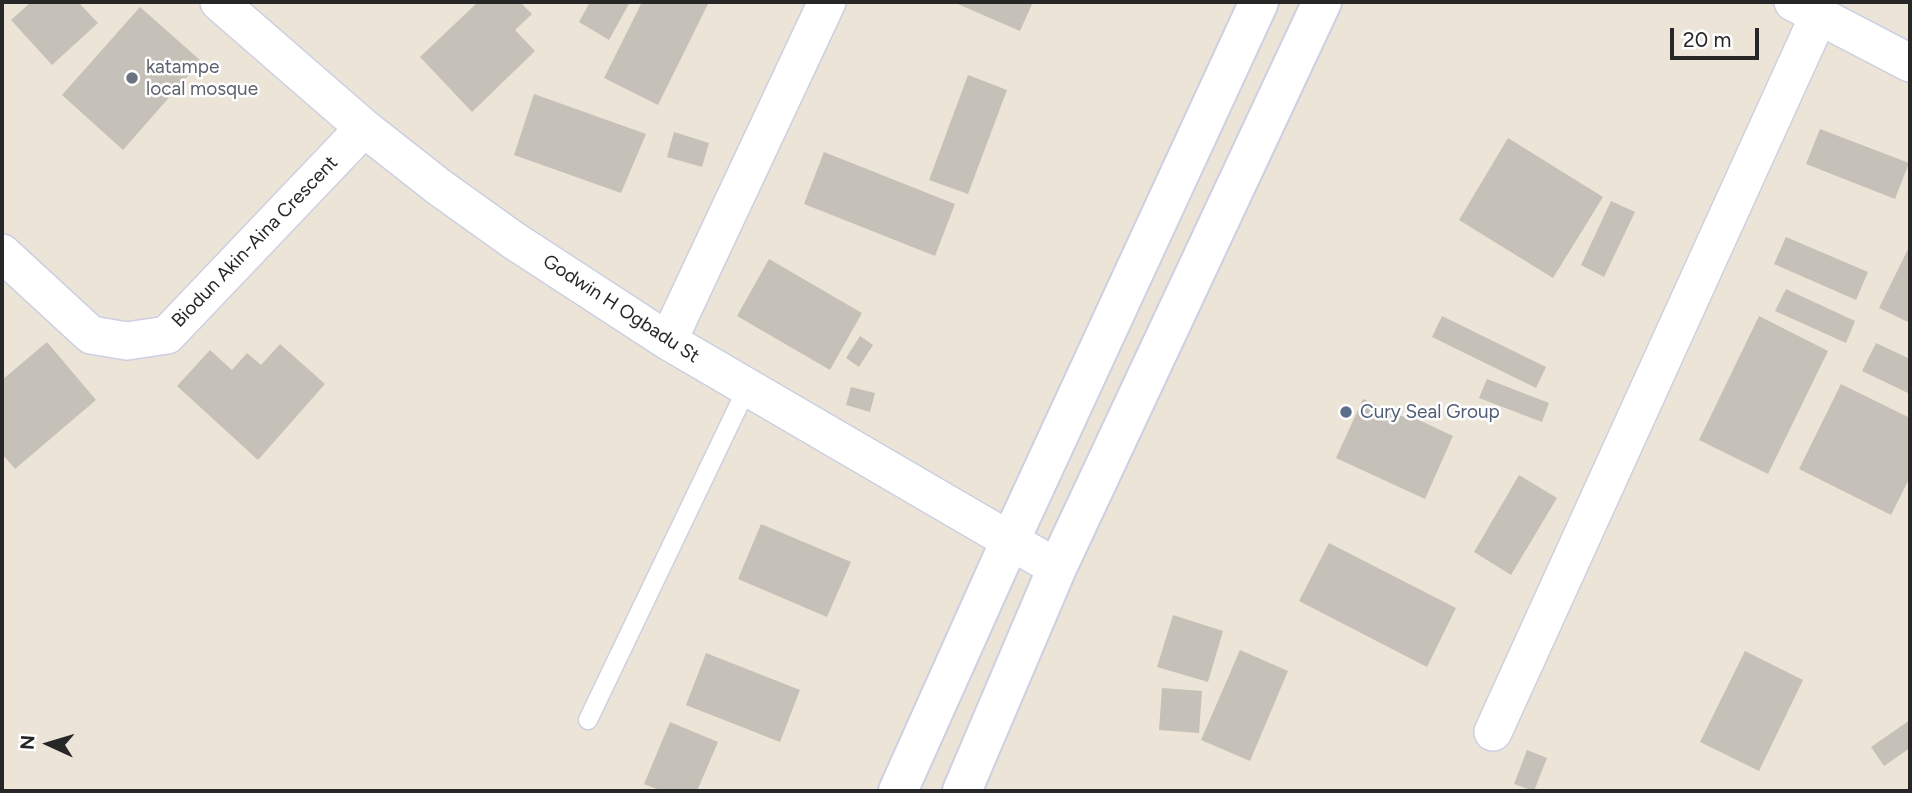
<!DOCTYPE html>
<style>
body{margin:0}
#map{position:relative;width:1912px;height:793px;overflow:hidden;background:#ebe4d7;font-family:Figtree,sans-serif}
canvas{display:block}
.frame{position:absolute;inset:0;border:4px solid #272727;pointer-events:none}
.north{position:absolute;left:14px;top:709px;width:70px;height:70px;-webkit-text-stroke:5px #fff;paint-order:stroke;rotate:274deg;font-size:19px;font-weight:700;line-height:28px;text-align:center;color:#272727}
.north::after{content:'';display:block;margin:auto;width:24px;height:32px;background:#272727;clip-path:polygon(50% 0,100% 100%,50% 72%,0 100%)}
.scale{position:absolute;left:1670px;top:28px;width:89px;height:32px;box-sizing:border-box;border:4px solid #272727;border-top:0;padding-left:9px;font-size:21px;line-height:24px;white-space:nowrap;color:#272727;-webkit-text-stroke:5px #fff;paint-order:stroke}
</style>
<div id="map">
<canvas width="1912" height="793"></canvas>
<div class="frame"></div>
<div class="north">N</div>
<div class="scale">20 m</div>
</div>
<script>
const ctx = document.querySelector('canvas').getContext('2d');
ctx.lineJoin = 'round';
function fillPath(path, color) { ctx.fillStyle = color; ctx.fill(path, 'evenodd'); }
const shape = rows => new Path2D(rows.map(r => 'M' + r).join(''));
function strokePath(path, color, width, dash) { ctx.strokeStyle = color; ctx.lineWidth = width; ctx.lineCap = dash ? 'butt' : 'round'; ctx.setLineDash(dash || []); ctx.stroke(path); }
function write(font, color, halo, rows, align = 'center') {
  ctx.font = font + ' Figtree,sans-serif'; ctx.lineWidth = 5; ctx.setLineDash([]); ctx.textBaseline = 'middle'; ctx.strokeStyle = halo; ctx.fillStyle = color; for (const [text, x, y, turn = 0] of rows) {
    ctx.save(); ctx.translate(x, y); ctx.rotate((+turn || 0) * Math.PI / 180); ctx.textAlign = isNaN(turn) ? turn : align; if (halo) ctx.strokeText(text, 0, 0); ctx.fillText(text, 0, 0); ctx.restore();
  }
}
fillPath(shape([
 [31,2,78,2,98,23,52,65,11,20],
 [478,2,520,2,532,14,515,30,535,51,472,112,420,57],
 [590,2,630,2,609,40,579,22],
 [642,2,703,2,708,4,658,105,604,78],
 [953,2,1033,2,1020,31],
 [140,7,201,61,123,150,62,95],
 [968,75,1007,90,968,194,929,180],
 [534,94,646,134,621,193,514,155],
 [1820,129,1909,163,1895,199,1806,164],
 [674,132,709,143,702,167,667,157],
 [1508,138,1603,197,1553,278,1459,220],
 [824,152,955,204,935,256,804,204],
 [1611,201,1635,212,1604,277,1581,265],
 [1786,237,1868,272,1856,300,1774,264],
 [1910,245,1910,323,1879,308],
 [769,259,862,313,830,370,737,316],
 [1786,289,1855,321,1846,343,1775,311],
 [1442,316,1546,367,1536,388,1432,337],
 [1759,316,1828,351,1768,474,1699,440],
 [860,336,873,345,859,367,846,358],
 [47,342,96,400,15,469,2,454,2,380],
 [1876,343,1910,359,1910,394,1862,371],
 [280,344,325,384,258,460,177,386,210,350,232,370,247,353,261,365],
 [1487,379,1549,403,1542,422,1479,398],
 [1841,384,1910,418,1910,477,1891,515,1799,469],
 [851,387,875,393,870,412,846,405],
 [1363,399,1406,418,1408,415,1453,436,1425,499,1336,458],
 [1519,475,1557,498,1511,575,1474,552],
 [761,524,851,562,827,617,738,579],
 [1329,543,1456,608,1427,667,1299,601],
 [1173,615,1223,631,1208,682,1157,667],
 [1240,650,1288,671,1250,761,1201,740],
 [1745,651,1803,680,1759,771,1700,742],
 [706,653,800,690,780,742,686,705],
 [1162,688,1202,691,1199,733,1159,730],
 [1910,720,1910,748,1884,766,1871,747],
 [670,722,718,742,697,791,662,791,644,784],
 [1527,750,1547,758,1534,791,1514,784]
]), '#c6c1b8');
const service = shape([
 [588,720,747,388]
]);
const minor = shape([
 [219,2,364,128,439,187,513,240,668,341,1057,568],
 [1793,2,1910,63],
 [2,253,91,335,127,341,167,335,364,128],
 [668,341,827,2],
 [1493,732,1819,15]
]);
const secondary = shape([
 [898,791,1010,541,1259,2],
 [962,791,1057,568,1322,2]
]);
strokePath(service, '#cdcfe2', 21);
strokePath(minor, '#cdcfe2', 40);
strokePath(secondary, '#cdcfe2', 42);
strokePath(service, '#fff', 18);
strokePath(minor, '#fff', 37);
strokePath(secondary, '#fff', 38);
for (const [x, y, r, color] of [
 [132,78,7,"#6b7280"],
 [1346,412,7,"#5c6f8a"]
]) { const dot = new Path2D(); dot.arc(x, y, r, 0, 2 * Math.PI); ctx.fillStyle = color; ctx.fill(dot); strokePath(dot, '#fff', 2.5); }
write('19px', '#5b616d', '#fff', [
 ["katampe",146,67],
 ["local mosque",146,89]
], 'left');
write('19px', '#272727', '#fff', [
 ["Biodun Akin-Aina Crescent",255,242,-46],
 ["Godwin H Ogbadu St",621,309,33]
]);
write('19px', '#4e5e75', '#fff', [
 ["Cury Seal Group",1360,412]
], 'left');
</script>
